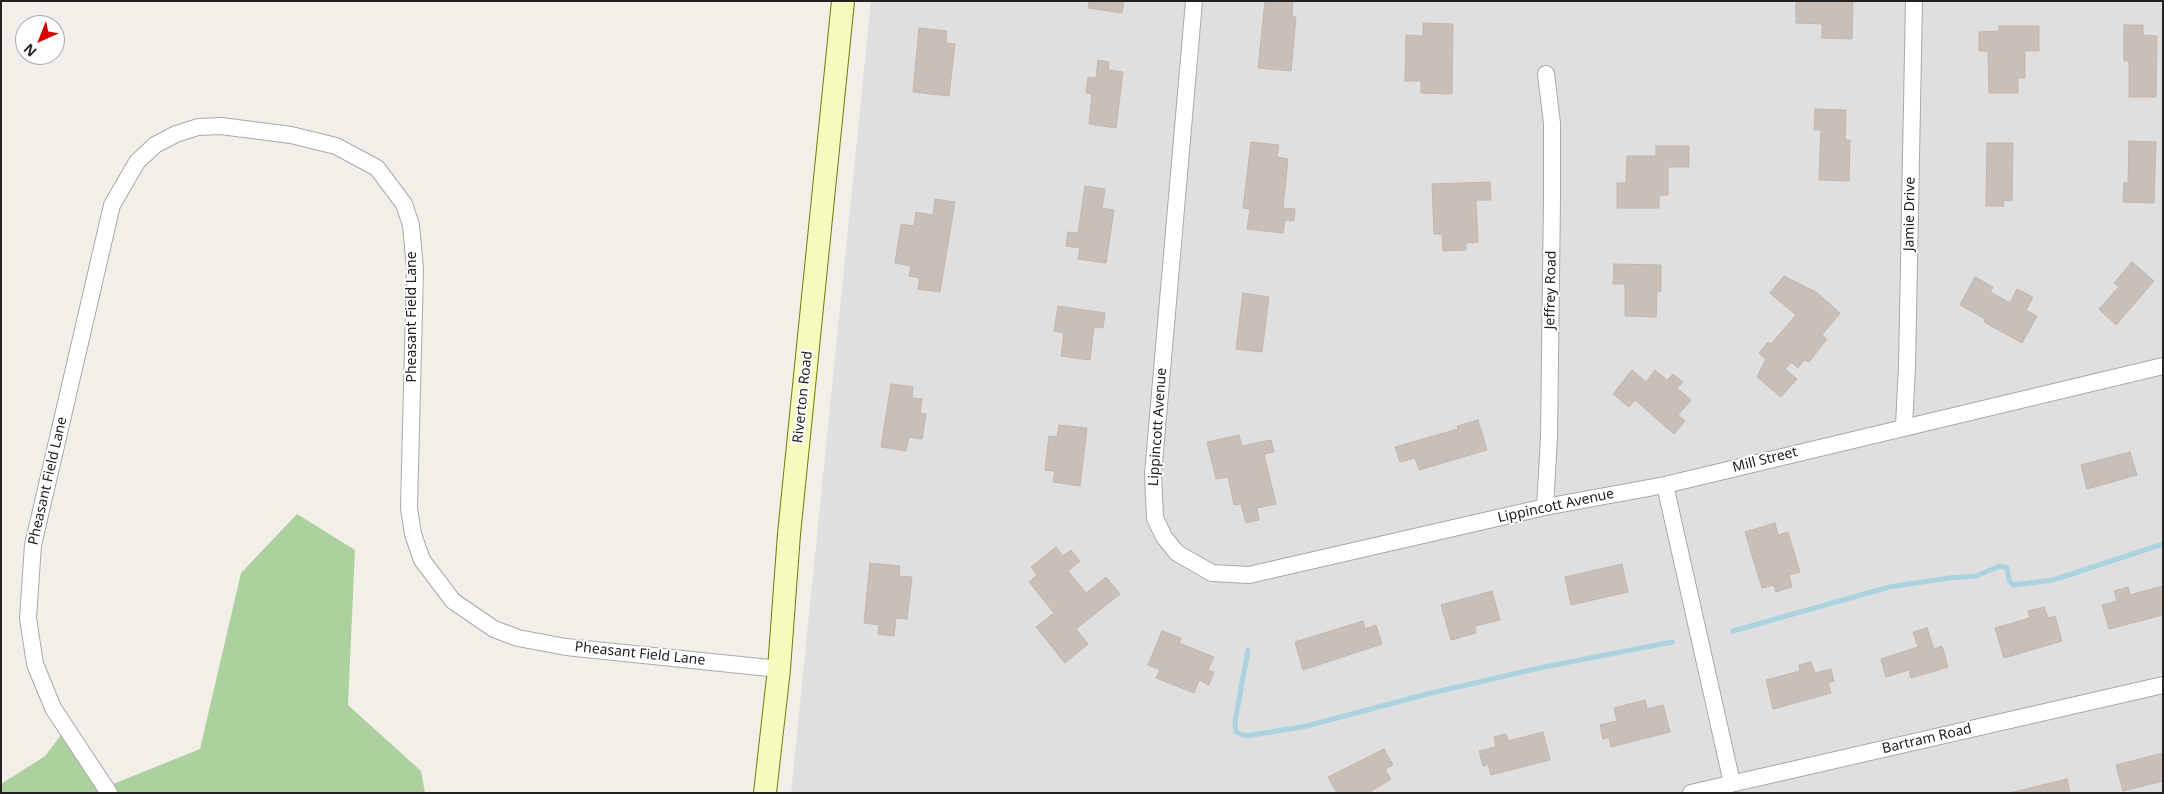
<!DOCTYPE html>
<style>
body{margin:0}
#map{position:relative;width:2164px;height:794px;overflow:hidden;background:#f2efe9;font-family:"Noto Sans",sans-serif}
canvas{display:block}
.frame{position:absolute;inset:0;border:2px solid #222;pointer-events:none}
.north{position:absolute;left:15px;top:15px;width:50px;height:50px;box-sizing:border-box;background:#fff;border:1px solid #a7a7a7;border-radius:50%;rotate:224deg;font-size:14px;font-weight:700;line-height:20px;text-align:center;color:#222}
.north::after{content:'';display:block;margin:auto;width:18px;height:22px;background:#d40000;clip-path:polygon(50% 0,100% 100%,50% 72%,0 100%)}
</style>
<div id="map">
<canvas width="2164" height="794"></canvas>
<div class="frame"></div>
<div class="north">N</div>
</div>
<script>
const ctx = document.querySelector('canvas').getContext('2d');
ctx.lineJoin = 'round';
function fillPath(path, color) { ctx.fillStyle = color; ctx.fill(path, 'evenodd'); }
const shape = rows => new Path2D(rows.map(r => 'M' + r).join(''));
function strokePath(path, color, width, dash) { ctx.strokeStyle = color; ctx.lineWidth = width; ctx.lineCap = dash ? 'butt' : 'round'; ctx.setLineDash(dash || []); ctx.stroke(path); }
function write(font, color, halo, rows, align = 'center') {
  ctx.font = font + ' "Noto Sans",sans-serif'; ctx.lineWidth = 4; ctx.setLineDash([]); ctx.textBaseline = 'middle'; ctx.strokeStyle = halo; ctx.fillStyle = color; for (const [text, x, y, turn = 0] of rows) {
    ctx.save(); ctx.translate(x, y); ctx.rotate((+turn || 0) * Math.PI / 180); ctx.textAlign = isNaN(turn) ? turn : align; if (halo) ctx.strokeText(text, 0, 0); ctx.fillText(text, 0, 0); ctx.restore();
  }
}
fillPath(shape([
 [871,1,2163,1,2163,793,791,793]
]), '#e0dfdf');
fillPath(shape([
 [297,514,355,550,348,705,421,771,425,793,1,793,1,784,45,756,67,727,108,786,200,749,241,573]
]), '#add19e');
strokePath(shape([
 [1733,631,1889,587,1949,578,1976,576,2000,566,2007,568,2009,580,2013,585,2053,580,2163,544],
 [1248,650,1235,722,1236,732,1246,736,1307,726,1427,694,1544,667,1672,642]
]), '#aad3df', 5);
const building = shape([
 [1089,1,1124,1,1122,13,1088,8,1089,1],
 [1265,1,1293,1,1292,17,1296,17,1291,71,1258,68,1265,1],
 [1796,1,1853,1,1852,39,1822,38,1822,24,1796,23,1796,1],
 [1423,23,1453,24,1452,94,1421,93,1421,81,1405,81,1406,35,1423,36,1423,23],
 [2124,25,2143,25,2143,35,2157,36,2156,97,2129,97,2129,61,2124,61,2124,25],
 [1999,26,2039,26,2039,51,2025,51,2025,78,2018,78,2018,93,1989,93,1988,51,1979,51,1979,32,1999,31,1999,26],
 [919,28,947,31,946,43,955,44,949,96,913,92,919,28],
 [1098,60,1109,62,1108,70,1123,72,1116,128,1089,124,1092,94,1086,93,1088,77,1096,78,1098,60],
 [1815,109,1846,110,1845,140,1850,140,1849,181,1819,180,1821,130,1814,130,1815,109],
 [2129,141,2156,142,2154,203,2123,202,2124,183,2128,183,2129,141],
 [1251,142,1279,145,1277,157,1288,159,1283,208,1295,209,1294,221,1285,220,1283,233,1247,229,1250,209,1243,208,1251,142],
 [1987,143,2013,143,2012,201,2003,200,2004,206,1986,206,1987,143],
 [1656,146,1689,146,1689,167,1668,167,1668,195,1659,195,1659,208,1617,208,1617,183,1626,183,1627,156,1656,156,1656,146],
 [1490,182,1491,200,1476,200,1478,242,1466,243,1466,250,1443,251,1442,234,1434,234,1432,184,1490,182],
 [1085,186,1105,189,1102,208,1114,210,1106,263,1078,259,1080,248,1066,246,1068,232,1078,233,1085,186],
 [935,199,955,202,940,292,918,289,920,278,909,276,911,266,895,263,901,224,914,226,916,212,933,215,935,199],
 [2132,262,2154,281,2116,325,2099,309,2119,287,2114,283,2132,262],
 [1614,264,1661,265,1661,291,1657,291,1656,317,1625,316,1625,284,1613,284,1614,264],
 [1784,276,1816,292,1840,313,1822,335,1827,339,1809,362,1804,360,1798,368,1791,362,1785,369,1797,379,1781,397,1757,377,1766,359,1759,353,1768,342,1771,344,1796,315,1770,293,1784,276],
 [1975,277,1993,287,1990,292,2010,303,2017,289,2033,297,2026,310,2037,316,2022,343,1984,322,1985,319,1960,305,1975,277],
 [1243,293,1269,297,1262,352,1236,349,1243,293],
 [1058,306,1105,313,1103,328,1094,327,1090,360,1061,356,1064,333,1054,331,1058,306],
 [1632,370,1646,382,1655,370,1667,380,1673,374,1683,382,1677,388,1691,400,1678,415,1685,421,1674,434,1635,400,1629,407,1613,394,1632,370],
 [891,384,913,387,912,398,922,399,920,413,926,414,922,439,909,437,906,451,881,447,891,384],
 [1478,420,1487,450,1419,470,1415,458,1400,462,1395,447,1458,429,1457,426,1478,420],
 [1059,425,1087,428,1080,486,1053,482,1055,471,1045,470,1049,436,1057,437,1059,425],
 [1239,435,1242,446,1271,440,1274,452,1264,454,1276,504,1257,508,1259,520,1246,523,1241,504,1234,505,1228,477,1216,479,1207,442,1239,435],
 [2130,452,2137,475,2087,489,2081,465,2130,452],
 [1775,523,1778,535,1788,532,1800,572,1789,575,1792,587,1776,592,1774,585,1762,588,1745,532,1775,523],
 [1056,547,1063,556,1071,550,1080,561,1068,571,1086,593,1106,577,1120,594,1076,629,1088,644,1065,663,1036,627,1054,613,1029,582,1037,575,1031,567,1056,547],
 [870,563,900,566,899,576,912,577,907,619,896,618,894,636,878,634,879,625,864,623,870,563],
 [1622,564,1628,592,1571,605,1565,577,1622,564],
 [2163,586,2163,615,2109,629,2102,605,2117,601,2114,591,2128,587,2130,595,2163,586],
 [1492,591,1500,620,1475,626,1476,633,1451,640,1441,605,1492,591],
 [2044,607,2048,618,2055,616,2062,641,2004,658,1995,628,2030,618,2028,611,2044,607],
 [1363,621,1365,629,1376,625,1382,644,1303,670,1295,642,1363,621],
 [1927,628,1934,649,1942,646,1948,667,1911,678,1909,670,1886,677,1881,659,1918,647,1913,632,1927,628],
 [1162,631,1181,638,1179,643,1214,657,1208,670,1214,672,1209,685,1199,680,1194,693,1156,678,1160,670,1148,665,1162,631],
 [1811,662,1815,673,1831,669,1834,681,1828,683,1831,693,1773,709,1766,680,1800,671,1799,665,1811,662],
 [1645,700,1647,709,1663,705,1670,732,1611,747,1609,737,1603,739,1600,725,1617,721,1614,708,1645,700],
 [1543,732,1550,760,1491,775,1488,764,1483,766,1479,751,1496,747,1494,737,1506,734,1508,741,1543,732],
 [1384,749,1393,765,1385,769,1391,779,1368,793,1337,793,1328,777,1384,749],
 [2163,753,2163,781,2123,791,2116,765,2163,753],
 [2067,779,2070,793,2009,793,2067,779]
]);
fillPath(building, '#c7bfb8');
strokePath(building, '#c4b6ab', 1);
const street = shape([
 [1194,1,1153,474,1155,518,1164,537,1177,553,1212,573,1249,575,1545,507,1665,485,2163,366],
 [1904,426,1907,366,1914,1],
 [1665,485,1732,783],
 [1545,507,1549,438,1552,198,1552,123,1546,74],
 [109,793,53,708,35,664,28,618,33,545,112,205,137,162,155,145,176,134,198,127,221,126,291,135,336,146,377,168,404,204,411,225,415,269,409,508,413,534,422,560,453,601,494,629,518,638,566,647,779,669],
 [1691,793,2163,685]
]);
const secondary = shape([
 [765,793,779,669,789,534,843,1]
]);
strokePath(street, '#a9a9a9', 18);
strokePath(secondary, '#707d05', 24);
strokePath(street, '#fff', 16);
strokePath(secondary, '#f7fabf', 22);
write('14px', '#222', '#fff', [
 ["Jamie Drive",1910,214,-89],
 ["Jeffrey Road",1551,290,-89],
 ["Pheasant Field Lane",412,317,-90],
 ["Riverton Road",803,397,-84],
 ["Lippincott Avenue",1158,427,-86],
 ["Mill Street",1765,460,-14],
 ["Pheasant Field Lane",48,481,-77],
 ["Lippincott Avenue",1556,506,-12],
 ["Pheasant Field Lane",640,654,6],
 ["Bartram Road",1927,739,-13]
]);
</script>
